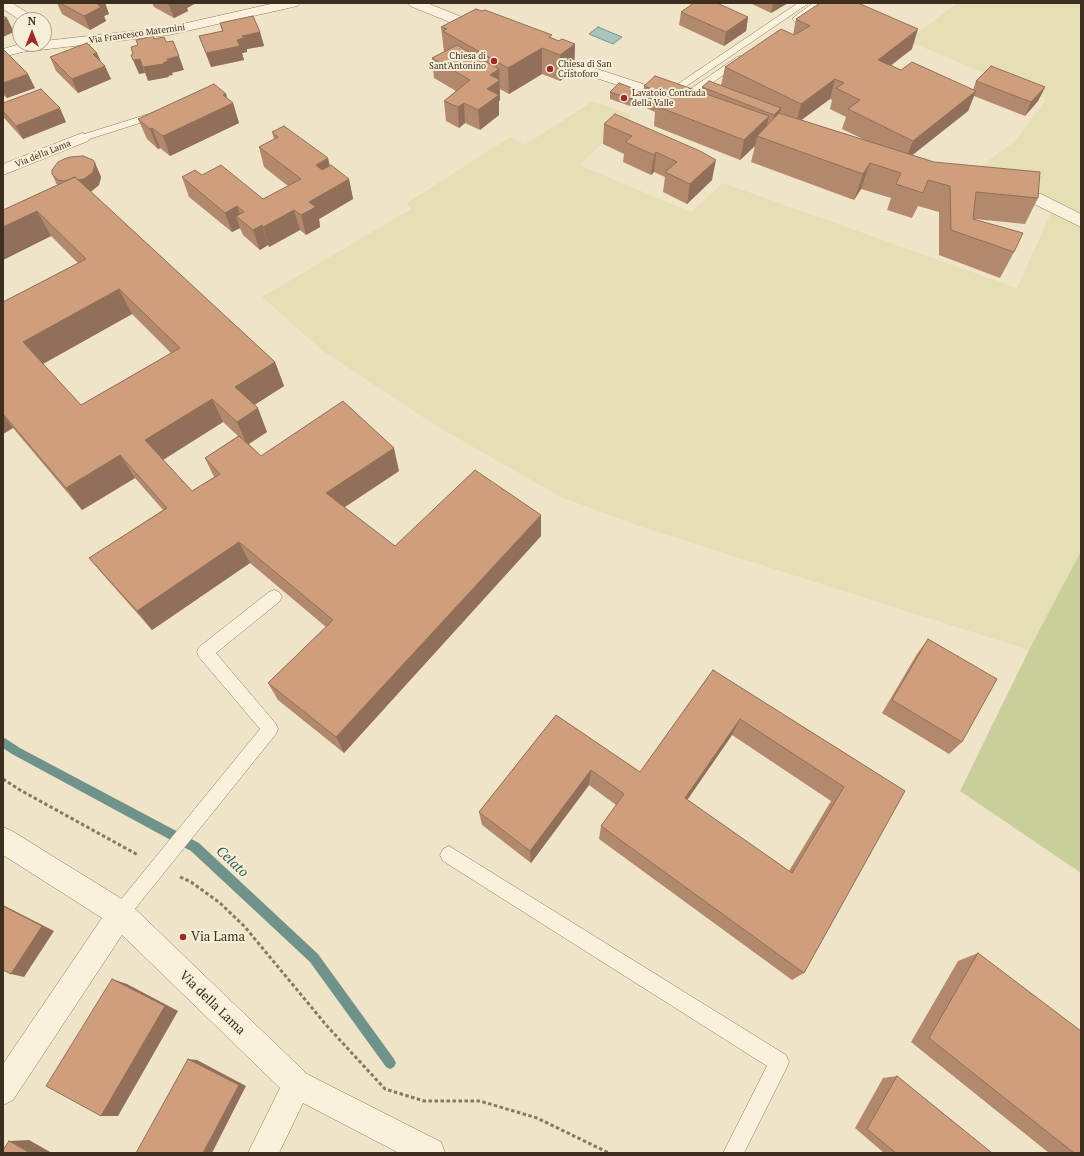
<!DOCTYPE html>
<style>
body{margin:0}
#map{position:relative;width:1084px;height:1156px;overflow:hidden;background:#f0e4c8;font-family:"PT Serif",serif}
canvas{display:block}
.frame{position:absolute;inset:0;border:4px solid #3d2e20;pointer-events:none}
.north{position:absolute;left:12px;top:12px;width:40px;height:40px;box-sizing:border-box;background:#f7eed8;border:1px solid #ada18e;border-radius:50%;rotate:0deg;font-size:11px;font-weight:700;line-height:16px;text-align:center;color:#3d2e20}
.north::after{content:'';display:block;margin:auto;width:14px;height:18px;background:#9e2a2b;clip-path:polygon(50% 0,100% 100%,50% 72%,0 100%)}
</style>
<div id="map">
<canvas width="1084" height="1156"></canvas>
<div class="frame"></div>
<div class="north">N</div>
</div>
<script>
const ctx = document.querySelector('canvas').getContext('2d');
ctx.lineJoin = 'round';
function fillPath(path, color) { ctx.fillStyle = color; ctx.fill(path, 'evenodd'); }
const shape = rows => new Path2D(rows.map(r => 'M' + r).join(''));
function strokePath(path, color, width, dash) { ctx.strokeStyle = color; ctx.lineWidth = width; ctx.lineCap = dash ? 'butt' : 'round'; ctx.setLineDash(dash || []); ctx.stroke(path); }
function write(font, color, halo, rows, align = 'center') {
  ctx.font = font + ' "PT Serif",serif'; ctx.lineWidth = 4; ctx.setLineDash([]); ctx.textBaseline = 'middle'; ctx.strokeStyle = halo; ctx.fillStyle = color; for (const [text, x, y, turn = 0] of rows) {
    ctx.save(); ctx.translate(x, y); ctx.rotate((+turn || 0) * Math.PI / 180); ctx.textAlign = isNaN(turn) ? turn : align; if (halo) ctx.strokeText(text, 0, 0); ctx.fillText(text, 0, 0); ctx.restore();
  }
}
fillPath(shape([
 [957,3,1081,3,1081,213,1055,202,975,172,993,157,1015,141,1046,99,908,41],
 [593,101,632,115,579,165,691,212,723,183,1017,288,1051,213,1081,227,1081,551,1029,650,639,526,561,497,438,427,323,351,262,297,411,209,407,203,510,137,525,145]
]), '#e6deb5');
fillPath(shape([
 [1081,551,1081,873,960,791,1029,650]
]), '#c9cf9b');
const water = shape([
 [598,27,622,37,613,44,589,34,598,27]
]);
fillPath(water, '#a9c4bc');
strokePath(water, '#6f938a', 1);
fillPath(shape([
 [3,737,20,748,199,843,318,954,394,1059,396,1063,394,1067,390,1069,386,1067,310,962,191,851,12,754,3,748,3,737]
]), '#6f938a');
const service = shape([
 [798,3,809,3,669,98,665,99,660,96,798,3],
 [813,3,819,3,821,5,800,21,794,21,792,19,794,17,813,3],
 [740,56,745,59,743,61,684,103,676,103,675,101,676,99,737,57,740,56],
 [155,112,160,115,159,117,86,140,78,140,77,138,78,136,155,112],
 [274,590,279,592,282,597,279,602,216,653,276,724,278,729,276,734,126,920,120,923,114,920,111,914,114,908,260,729,199,657,197,652,199,647,269,592,274,590],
 [449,846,786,1055,789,1062,786,1069,744,1153,723,1153,767,1066,443,861,440,855,443,849,449,846]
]);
const minor = shape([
 [3,3,12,3,34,17,36,20,20,20,3,9,3,3],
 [275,3,300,3,298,6,293,7,169,35,22,52,3,57,3,49,20,44,44,44,44,41,169,27,275,3],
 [408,3,427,3,489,28,491,31,489,34,484,35,479,34,410,6,408,3],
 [546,50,597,69,677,95,680,98,677,101,672,103,587,75,541,57,539,54,541,51,546,50],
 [82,133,88,135,90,138,88,141,3,175,3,164,82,133],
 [1008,187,1041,194,1081,214,1081,227,1030,202,1002,196,1000,192,1002,188,1008,187],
 [3,827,12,831,130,904,307,1074,441,1142,445,1153,399,1153,303,1103,279,1153,248,1153,280,1088,122,935,13,1100,3,1105,3,1064,102,918,3,855,3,827]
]);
strokePath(service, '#8d765c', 1);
strokePath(minor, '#8d765c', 1);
strokePath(shape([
 [3,779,20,790,138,855],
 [180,877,191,882,220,903,245,927,327,1026,385,1089,424,1101,480,1101,537,1118,609,1153]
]), '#8d765c', 3, [3.5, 2.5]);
fillPath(service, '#faf1dc');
fillPath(minor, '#faf1dc');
fillPath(shape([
 [57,3,105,3,109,14,104,16,106,21,90,30,62,14],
 [152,3,196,3,187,8,188,11,174,18,154,7],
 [750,3,788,3,771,13],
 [681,12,748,17,746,31,724,46,679,25],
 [796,19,912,49,891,65,901,70,973,90,976,81,1045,87,1038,101,1025,116,974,96,968,111,912,155,1038,198,1025,224,975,219,1014,252,1000,278,939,255,939,212,918,206,912,218,887,210,891,198,861,189,854,200,751,162,755,146,740,160,654,126,655,112,642,106,644,86,701,92,702,87,721,85,725,67,793,35],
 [830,99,832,100,830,109,846,117,842,129,865,140,801,120],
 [220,23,260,32,264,46,247,49,247,52,242,53,244,60,211,67,204,49,199,36,222,31],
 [441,27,552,38,559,41,575,44,574,70,560,81,542,74,509,94,500,89,500,100,499,101,499,115,480,130,465,123,459,128,446,121,444,101,456,91,434,78,432,58,444,52],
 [3,49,35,88,7,98,3,95],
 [50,57,111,79,78,93,56,71],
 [640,91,639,97,630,106,610,99,610,92],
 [226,94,227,99,233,103,239,123,170,156,160,148,158,149,147,139,138,119],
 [3,103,66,122,23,139,5,119,3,116],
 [615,114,712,180,687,204,663,192,665,177,654,172,651,175,623,162,624,154,603,144,604,124],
 [272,132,330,166,349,179,353,199,319,219,320,227,306,235,300,230,269,247,268,245,260,250,243,235,240,228,232,232,189,197,182,177,202,175,263,199,288,186,264,167,259,147,274,139],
 [95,163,101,177,99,185,91,192,275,362,284,386,254,405,267,432,249,444,261,456,399,471,344,507,395,546,541,536,344,753,278,700,268,683,326,627,250,563,152,630,106,578,89,558,163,510,135,478,82,510,13,428,3,434,3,302,78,263,51,236,3,260,3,210,57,185,52,174],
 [132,314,171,353,81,405,43,364],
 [223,422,238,436,205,458,214,477,192,491,163,460],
 [928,639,962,742,949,754,882,713,917,654],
 [713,670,905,791,804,973,792,980,599,839,601,826,616,805,589,785,531,863,482,825,479,812,556,715,640,772],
 [732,735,831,801,789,871,687,800],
 [978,953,1081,1153,1049,1153,911,1042,958,961],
 [897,1076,992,1153,884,1153,855,1128,883,1078]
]), '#b2896c');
fillPath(shape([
 [98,3,105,3,109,14,104,16,106,21,90,30,84,16],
 [172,3,196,3,187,8,188,11,174,18,169,5],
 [773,3,788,3,771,13],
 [3,14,5,19,7,18,14,32,3,37],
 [748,17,746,31,724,46,726,32],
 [918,29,912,49,872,80,878,60],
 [260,32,264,46,247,49,247,52,242,53,244,60,211,67,206,53,237,40,242,36],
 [575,44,574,70,560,81,560,55],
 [542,48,542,74,509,94,508,68],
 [97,53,103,66,93,54],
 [179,56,184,70,172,73,173,75,168,76,169,77,148,81,143,67,167,59],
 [140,59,145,73,139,74,133,60],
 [105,66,111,79,78,93,72,79],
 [499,69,500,100,499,101,499,115,480,130,478,110,487,89,490,75],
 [28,74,35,88,7,98,3,91,3,83],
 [835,79,830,99,796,124,801,104],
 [1045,87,1038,101,1025,116,1031,102],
 [640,91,639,97,630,106,631,99],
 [976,91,968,111,905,161,913,141],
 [226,94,229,104,233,103,239,123,170,156,163,136,223,95],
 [464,103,465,123,459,128,458,107],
 [60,108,66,122,23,139,16,126],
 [781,108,778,121,771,128,774,115],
 [769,116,764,137,757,136,755,146,740,160,744,140],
 [152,128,160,148,158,149,150,129],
 [656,152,654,172,651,175,654,155],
 [328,158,333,178,316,165],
 [716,160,712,180,687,204,690,184],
 [95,163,101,177,99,185,90,192,70,182],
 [870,163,861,189,854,200,863,174],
 [349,179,353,199,319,219,320,227,306,235,301,215,309,202],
 [237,206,242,220,236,216,240,228,232,232,225,213],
 [294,210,300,230,269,247,263,227],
 [37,211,51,236,3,260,3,227],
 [262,225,268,245,260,250,253,230],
 [119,289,132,314,39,366,23,342],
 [275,362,284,386,245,411,235,387],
 [212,399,223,422,158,463,145,440],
 [258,408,267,432,247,445,237,422],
 [3,415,13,428,3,434],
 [394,448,399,471,333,515,326,493],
 [120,455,135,478,82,510,66,488],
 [541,515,541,536,344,753,336,737],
 [239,542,250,563,152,630,137,611],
 [740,719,732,735,679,812,685,798],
 [591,770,589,785,531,863,530,851],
 [3,905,54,931,24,977,11,974],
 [112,979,127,984,178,1011,118,1116,101,1116],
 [188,1059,197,1060,246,1086,212,1153,203,1153],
 [29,1140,52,1153,30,1153,9,1141]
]), '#916f58');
const building = shape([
 [60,3,98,3,97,4,101,7,84,16,60,3],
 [166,3,172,3,169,5,166,3],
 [694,3,717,3,748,17,726,32,681,12,694,3],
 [820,3,858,3,918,29,878,60,901,70,912,62,976,91,913,141,848,109,860,100,836,88,844,83,835,79,801,104,725,67,781,29,794,35,810,26,796,19,820,3],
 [476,9,482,11,485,10,552,35,549,37,559,41,562,39,575,44,560,55,542,48,508,68,443,31,447,29,441,27,476,9],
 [3,16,7,18,3,20,3,16],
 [253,16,260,32,242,36,244,38,237,40,240,46,206,53,199,36,223,31,220,23,253,16],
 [153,36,154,39,164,37,166,42,173,41,179,56,167,59,168,61,163,63,164,64,143,67,140,59,133,60,131,55,133,54,131,47,138,45,136,40,153,36],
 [87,43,97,53,93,54,105,66,72,79,50,57,87,43],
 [457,45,499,69,490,75,500,80,487,89,499,95,478,110,464,103,458,107,444,101,470,80,432,58,457,45],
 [3,49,28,74,3,83,3,49],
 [991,66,1045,87,1031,102,976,81,991,66],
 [655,76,769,116,744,140,656,106,668,95,644,86,655,76],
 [709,81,781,108,774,115,702,87,709,81],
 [619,83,640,91,631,99,610,92,619,83],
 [214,84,226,94,223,95,233,103,163,136,152,128,150,129,138,119,214,84],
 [41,89,60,108,16,126,3,111,3,103,41,89],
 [779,113,934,162,1040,172,1038,198,976,192,973,219,1023,233,1014,252,951,230,950,186,928,180,923,193,896,184,901,173,870,163,863,174,757,136,779,113],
 [615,114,700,151,716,160,690,184,665,172,677,162,656,152,654,155,625,142,632,136,604,124,615,114],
 [284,126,328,158,316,165,322,170,331,165,349,179,309,202,316,207,301,215,294,210,263,227,262,225,253,230,236,216,244,212,237,206,225,213,182,177,195,170,202,175,221,165,263,199,301,179,259,147,278,137,272,132,284,126],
 [83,156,93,160,95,163,93,172,84,179,78,180,75,177,65,181,58,180,52,174,52,170,58,162,64,159,70,157,83,156],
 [75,177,275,362,235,387,258,408,237,422,212,399,145,440,192,491,220,474,205,458,239,436,261,456,343,401,394,448,326,493,395,546,475,470,541,515,336,737,268,683,333,620,239,542,137,611,89,558,167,508,120,455,66,488,3,414,3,302,86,259,37,211,3,227,3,210,75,177],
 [119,289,180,348,81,405,23,342,119,289],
 [928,639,997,679,962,742,892,700,928,639],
 [713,670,905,791,804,973,601,826,624,794,591,770,530,851,479,812,556,715,640,772,713,670],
 [740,719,844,787,792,873,685,798,740,719],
 [3,906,42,926,11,974,3,970,3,906],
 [978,953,1081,1031,1081,1153,1074,1153,929,1038,978,953],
 [112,979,165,1006,101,1116,46,1086,112,979],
 [188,1059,239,1085,203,1153,136,1153,188,1059],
 [897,1076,992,1153,896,1153,867,1129,897,1076],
 [9,1141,30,1153,3,1153,3,1150,9,1141]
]);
fillPath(building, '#cf9f7d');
strokePath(building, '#916f58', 1);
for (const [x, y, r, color] of [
 [494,61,4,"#9e2a2b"],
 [550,69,4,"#9e2a2b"],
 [624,98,4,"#9e2a2b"],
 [183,937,4,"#9e2a2b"]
]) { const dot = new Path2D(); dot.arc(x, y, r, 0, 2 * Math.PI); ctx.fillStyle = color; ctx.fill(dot); strokePath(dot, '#f7eed8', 1.5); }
write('9px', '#3d2e20', '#f7eed8', [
 ["Via Francesco Maternini",137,34,-8],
 ["Via della Lama",43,154,-22]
]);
write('9px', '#3d2e20', '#f7eed8', [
 ["Chiesa di",486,56,"right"],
 ["Sant'Antonino",486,66,"right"],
 ["Chiesa di San",558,64],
 ["Cristoforo",558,74],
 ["Lavatoio Contrada",632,93],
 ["della Valle",632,103]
], 'left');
write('13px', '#3d2e20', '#f7eed8', [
 ["Via Lama",191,937]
], 'left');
write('13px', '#3d2e20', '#f7eed8', [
 ["Via della Lama",212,1003,44]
]);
write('italic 14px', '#2f5d5a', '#f7eed8', [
 ["Celato",232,862,43]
]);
</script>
